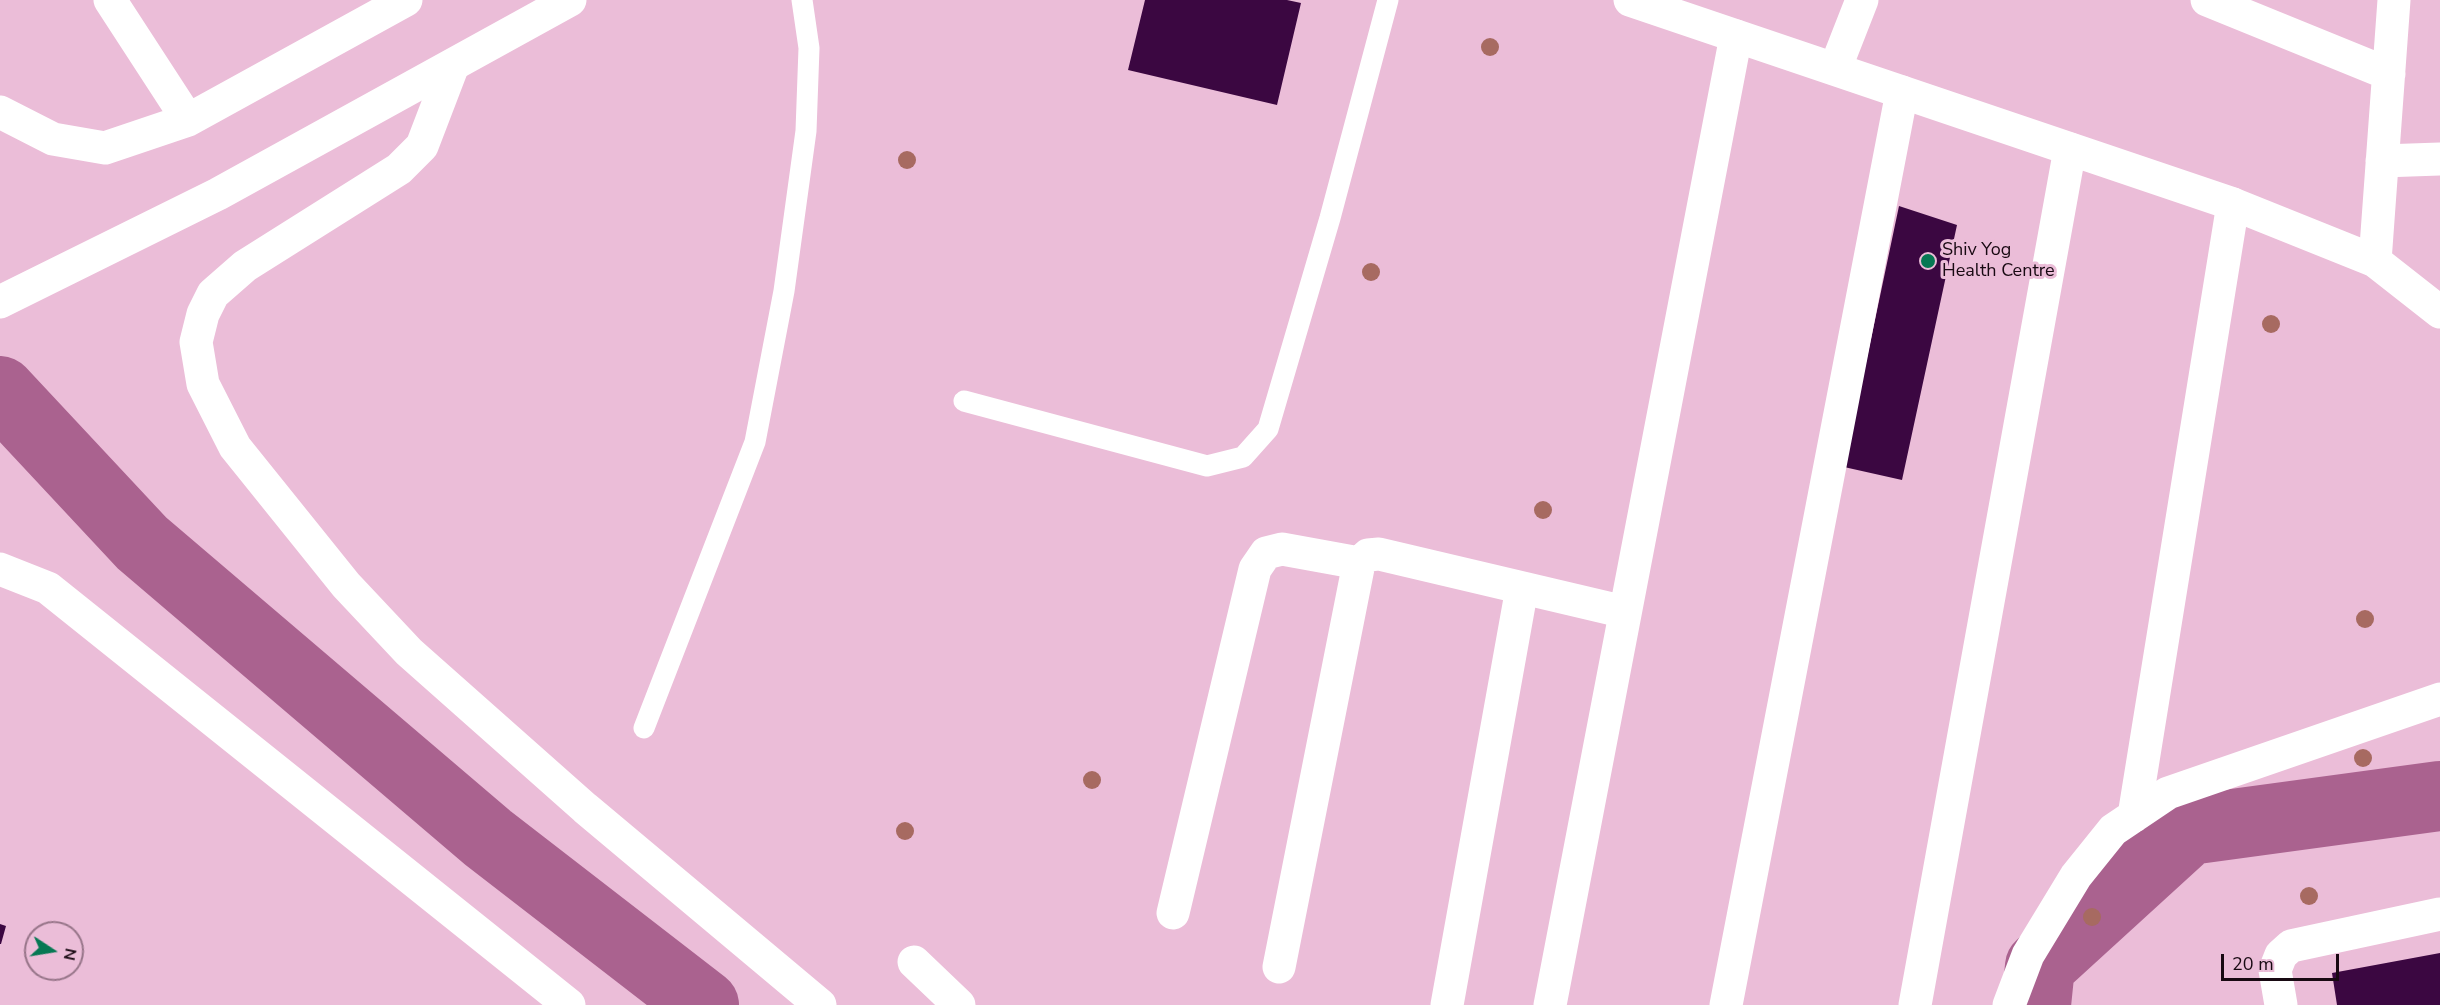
<!DOCTYPE html>
<style>
body{margin:0}
#map{position:relative;width:2440px;height:1005px;overflow:hidden;background:#ebbdd8;font-family:"Nunito Sans",sans-serif}
canvas{display:block}
.north{position:absolute;left:24px;top:921px;width:60px;height:60px;box-sizing:border-box;background:#ebbdd8;border:2px solid #977589;border-radius:50%;rotate:102deg;font-size:16px;font-weight:700;line-height:24px;text-align:center;color:#180912}
.north::after{content:'';display:block;margin:auto;width:21px;height:27px;background:#067853;clip-path:polygon(50% 0,100% 100%,50% 72%,0 100%)}
.scale{position:absolute;left:2221px;top:954px;width:118px;height:27px;box-sizing:border-box;border:3px solid #180912;border-top:0;padding-left:8px;font-size:18px;line-height:21px;white-space:nowrap;color:#180912;-webkit-text-stroke:4px #ebbdd8;paint-order:stroke}
</style>
<div id="map">
<canvas width="2440" height="1005"></canvas>
<div class="north">N</div>
<div class="scale">20 m</div>
</div>
<script>
const ctx = document.querySelector('canvas').getContext('2d');
ctx.lineJoin = 'round';
const shape = rows => new Path2D(rows.map(r => 'M' + r).join(''));
function strokePath(path, color, width, dash) { ctx.strokeStyle = color; ctx.lineWidth = width; ctx.lineCap = dash ? 'butt' : 'round'; ctx.setLineDash(dash || []); ctx.stroke(path); }
function fillPath(path, color) { ctx.fillStyle = color; ctx.fill(path, 'evenodd'); }
function write(font, color, halo, rows, align = 'center') {
  ctx.font = font + ' "Nunito Sans",sans-serif'; ctx.lineWidth = 6; ctx.setLineDash([]); ctx.textBaseline = 'middle'; ctx.strokeStyle = halo; ctx.fillStyle = color; for (const [text, x, y, turn = 0] of rows) {
    ctx.save(); ctx.translate(x, y); ctx.rotate((+turn || 0) * Math.PI / 180); ctx.textAlign = isNaN(turn) ? turn : align; if (halo) ctx.strokeText(text, 0, 0); ctx.fillText(text, 0, 0); ctx.restore();
  }
}
strokePath(shape([
 [0,391,142,543,488,838,704,1005],
 [2036,1005,2040,966,2189,830,2440,796]
]), '#aa628f', 70);
fillPath(shape([
 [1145,0,1287,0,1301,3,1277,105,1128,70],
 [1899,206,1957,225,1902,480,1844,467],
 [0,924,6,926,1,944,0,944],
 [2440,953,2440,1005,2337,1005,2332,973]
]), '#3b0741');
strokePath(shape([
 [964,401,1207,466,1243,457,1268,429,1330,218,1388,0],
 [644,728,755,442,784,291,806,131,809,48,802,0]
]), '#fff', 21);
strokePath(shape([
 [110,0,188,120],
 [2207,0,2389,74],
 [453,65,422,146,399,169,245,266,213,294,203,314,196,342,203,384,235,447,346,585,409,652,585,808,820,1005],
 [1835,69,1862,0],
 [0,112,53,139,105,148,188,120,406,0],
 [2382,161,2440,159],
 [2375,261,2394,0],
 [0,569,48,588,569,1005],
 [2134,816,2233,204],
 [1173,913,1255,569,1266,553,1282,549,1359,563],
 [914,962,959,1005],
 [1279,967,1359,563,1368,555,1379,554,1625,612],
 [1447,1005,1522,588],
 [1550,1005,1736,36],
 [1726,1005,1902,92],
 [1915,1005,2070,149],
 [2009,1005,2028,955,2076,876,2113,830,2168,793,2440,699],
 [2281,1005,2275,970,2281,955,2291,946,2440,914]
]), '#fff', 33);
strokePath(shape([
 [1630,0,2233,204,2375,261,2440,312],
 [0,302,218,194,570,0]
]), '#fff', 33);
ctx.fillStyle = '#a76a61';
for (const [x, y] of [
 [1490,47],
 [907,160],
 [1371,272],
 [2271,324],
 [1543,510],
 [2365,619],
 [2363,758],
 [1092,780],
 [905,831],
 [2309,896],
 [2092,917]
]) { ctx.beginPath(); ctx.arc(x, y, 9, 0, 2 * Math.PI); ctx.fill(); }
for (const [x, y, r, color] of [
 [1928,261,8,"#067853"]
]) { const dot = new Path2D(); dot.arc(x, y, r, 0, 2 * Math.PI); ctx.fillStyle = color; ctx.fill(dot); strokePath(dot, '#ebbdd8', 2); }
write('18px', '#180912', '#ebbdd8', [
 ["Shiv Yog",1942,251],
 ["Health Centre",1942,272]
], 'left');
</script>
